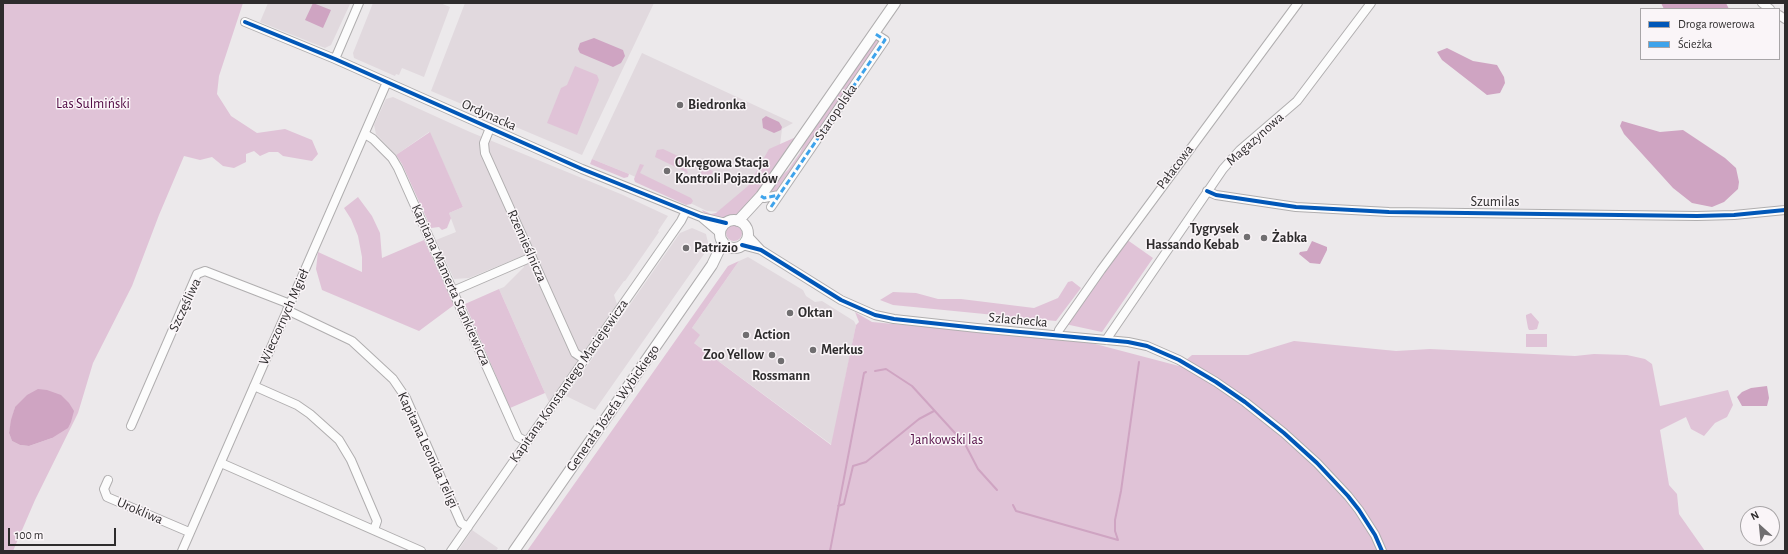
<!DOCTYPE html>
<meta charset="utf-8">
<style>
body{margin:0}
#map{position:relative;width:1788px;height:554px;overflow:hidden;background:#ece9eb;font-family:"Alegreya Sans",sans-serif}
canvas{display:block}
.frame{position:absolute;inset:0;border:4px solid #2e2c2d;pointer-events:none}
.legend{position:absolute;left:1640px;top:8px;width:140px;height:52px;box-sizing:border-box;background:#faf5f8;border:1px solid #a8a5a7;margin:0;padding:5px 7px;list-style:none;font-size:12px;color:#2e2c2d}
.legend li{display:flex;align-items:center;gap:8px;height:20px}
.legend b{width:20px;border:1px solid #a8a5a7}
.north{position:absolute;left:1740px;top:506px;width:40px;height:40px;box-sizing:border-box;background:#faf5f8;border:1px solid #a8a5a7;border-radius:50%;rotate:333deg;font-size:11px;font-weight:700;line-height:16px;text-align:center;color:#2e2c2d}
.north::after{content:'';display:block;margin:auto;width:14px;height:18px;background:#706e70;clip-path:polygon(50% 0,100% 100%,50% 72%,0 100%)}
.scale{position:absolute;left:8px;top:528px;width:108px;height:18px;box-sizing:border-box;border:2px solid #2e2c2d;border-top:0;padding-left:5px;font-size:12px;line-height:14px;white-space:nowrap;color:#2e2c2d;-webkit-text-stroke:3px #faf5f8;paint-order:stroke}
</style>
<div id="map">
<canvas width="1788" height="554"></canvas>
<div class="frame"></div>
<ul class="legend">
<li><b style="height:5px;background:#0057b8"></b>Droga rowerowa</li>
<li><b style="height:5px;background:#3ea3eb"></b>Ścieżka</li>
</ul>
<div class="north">N</div>
<div class="scale">100 m</div>
</div>
<script>
const ctx = document.querySelector('canvas').getContext('2d');
ctx.lineJoin = 'round';
function fillPath(path, color) { ctx.fillStyle = color; ctx.fill(path, 'evenodd'); }
const shape = rows => new Path2D(rows.map(r => 'M' + r).join(''));
function strokePath(path, color, width, dash) { ctx.strokeStyle = color; ctx.lineWidth = width; ctx.lineCap = dash ? 'butt' : 'round'; ctx.setLineDash(dash || []); ctx.stroke(path); }
function write(font, color, halo, rows, align = 'center') {
  ctx.font = font + ' "Alegreya Sans",sans-serif'; ctx.lineWidth = 3; ctx.setLineDash([]); ctx.textBaseline = 'middle'; ctx.strokeStyle = halo; ctx.fillStyle = color; for (const [text, x, y, turn = 0] of rows) {
    ctx.save(); ctx.translate(x, y); ctx.rotate((+turn || 0) * Math.PI / 180); ctx.textAlign = isNaN(turn) ? turn : align; if (halo) ctx.strokeText(text, 0, 0); ctx.fillText(text, 0, 0); ctx.restore();
  }
}
fillPath(shape([
 [268,3,349,3,350,4,331,45,325,48,260,22],
 [373,3,440,3,450,7,424,77,402,68,399,75,396,74,395,76,354,58,353,53],
 [465,3,654,3,582,155,431,91],
 [642,53,793,123,782,129,780,145,742,200,720,212,707,211,629,174,592,159],
 [393,97,470,132,623,195,668,216,658,231,659,232,625,281,624,281,614,295,617,304,549,402,499,289,504,287,524,267,520,257,469,278,454,279,436,240,456,232,449,213,463,207,429,132,396,155,376,134,374,125,386,99],
 [692,228,706,234,709,247,595,410,566,396,680,233],
 [748,257,803,290,806,296,815,302,822,301,854,321,856,325,832,445,694,343,692,328,739,261],
 [472,530,498,548,496,551,458,551]
]), '#e1d9de');
fillPath(shape([
 [3,3,243,3,219,76,217,94,231,116,257,133,285,129,312,140,318,154,312,161,283,156,278,152,269,152,260,156,254,151,246,154,246,162,234,168,223,166,212,157,200,160,184,156,159,215,132,286,93,363,78,413,35,500,13,551,3,551],
 [15,407,52,438,29,446,20,445,12,441,9,433],
 [877,40,880,43,879,45,776,192,768,194,774,183,788,170,800,153,806,138,873,41],
 [575,66,597,75,599,80,577,135,547,123,561,88,567,85],
 [430,132,463,207,449,213,451,218,447,228,442,230,439,227,431,228,402,164,396,155],
 [796,137,747,206,739,214,722,218,706,214,703,212,702,210,711,214,716,213,748,186,769,149],
 [663,149,678,156,683,161,688,173,685,174,686,172,655,157,657,150],
 [592,159,629,174,628,177,624,178,590,164],
 [640,164,644,165,640,173,691,198,693,201,691,204,686,205,635,182,634,179],
 [704,167,713,171,707,183,703,185,700,183,698,178],
 [358,197,372,216,380,233,382,258,424,240,454,305,419,331,322,290,316,269,318,252,362,272,362,257,358,236,351,219,344,208],
 '726 233a8 8 0 1 1 16 0a8 8 0 1 1-16 0Z',
 [1126,239,1153,258,1102,332,1065,324],
 [739,261,692,328,700,335,694,343,831,445,856,325,859,322,855,312,872,322,1084,341,1179,366,1192,355,1248,355,1294,341,1396,351,1430,349,1575,356,1594,354,1627,355,1645,359,1652,364,1660,406,1728,390,1733,405,1727,417,1715,423,1704,436,1691,429,1686,417,1660,430,1669,485,1677,494,1679,514,1705,551,527,551,728,266],
 [1072,281,1081,288,1056,321,893,305,880,300,893,292,916,293,938,299,961,299,1034,308,1058,298,1068,282],
 [499,289,545,393,510,408,465,304],
 [1531,313,1539,322,1537,329,1533,330,1529,330,1528,328,1526,317,1526,315],
 [1526,334,1547,334,1547,347,1526,347]
]), '#e0c3d7');
fillPath(shape([
 [313,3,331,10,323,28,305,20],
 [1661,3,1726,3,1729,9,1664,9],
 [594,38,623,50,625,56,621,63,613,67,580,53,578,49,580,43],
 [1447,48,1473,61,1497,65,1504,77,1505,83,1500,93,1487,95,1442,60,1437,52],
 [766,116,779,122,782,127,781,130,774,133,763,128,762,119],
 [1622,121,1660,132,1683,130,1725,158,1736,168,1739,182,1738,189,1724,202,1712,207,1692,203,1673,188,1624,134,1620,126],
 [1312,241,1327,247,1327,250,1320,264,1310,263,1299,254,1300,252,1307,251],
 [1767,386,1769,398,1767,406,1742,406,1737,397,1742,392,1751,388],
 [38,389,47,390,61,395,69,403,74,411,71,422,68,428,52,438,29,446,20,445,12,441,9,433,11,420,15,407,27,395]
]), '#cfa4c2');
strokePath(shape([
 [875,371,886,369,912,386,965,444,978,469,997,490],
 [1013,505,1016,511,1118,540,1115,531,1115,520,1121,491,1139,362],
 [838,506,844,504,853,466,866,462,919,419,934,411],
 [830,551,864,373,866,372]
]), '#cfa4c2', 2);
const minor = shape([
 [1762,3,1770,9],
 [1779,15,1785,19],
 [245,22,335,59,582,169,701,217,726,223],
 [335,59,359,3],
 [490,128,484,143,485,153,575,353,584,359],
 [365,134,373,139,392,158,398,168,518,437,527,442],
 [1207,191,1216,195,1296,207,1389,212,1697,216,1734,215,1785,210],
 [761,196,764,198,779,195],
 [771,207,885,40,874,33],
 [701,217,721,234],
 [748,236,761,250],
 [742,245,761,250,841,300,875,315,894,319,977,328,1128,342,1147,346,1179,360,1216,382,1245,402,1284,433,1317,463,1348,496,1359,510,1375,535,1382,551],
 [453,291,532,257],
 [287,310,352,341,393,379,406,398,461,523,468,527],
 [1058,335,1059,330,1101,270,1298,3],
 [1106,340,1223,169,1240,150,1297,101,1371,3],
 [254,386,297,405,310,414,339,440,351,460,377,521,374,530],
 [131,426,197,274,205,271,290,304],
 [221,463,421,551],
 [108,480,104,489,107,497,189,532],
 [182,551,387,82],
 [451,551,681,221,686,211]
]);
const major = shape([
 '720 234a14 14 0 1 1 28 0a14 14 0 1 1-28 0Z',
 [738,221,761,196,895,3],
 [514,551,712,265,723,242]
]);
strokePath(minor, '#b0aeaf', 10);
strokePath(major, '#b0aeaf', 12);
strokePath(minor, '#fcfcfc', 8);
strokePath(major, '#fcfcfc', 10);
strokePath(shape([
 [761,196,764,198,779,195],
 [771,207,885,40,874,33]
]), '#3ea3eb', 3, [6, 3]);
strokePath(shape([
 [245,22,335,59,582,169,701,217,726,223],
 [1207,191,1216,195,1296,207,1389,212,1697,216,1734,215,1785,210],
 [742,245,761,250,841,300,875,315,894,319,977,328,1128,342,1147,346,1179,360,1216,382,1245,402,1284,433,1317,463,1348,496,1359,510,1375,535,1382,551]
]), '#0057b8', 4);
for (const [x, y, r, color] of [
 [680,105,4,"#706e70"],
 [667,171,4,"#706e70"],
 [1247,237,4,"#706e70"],
 [1264,238,4,"#706e70"],
 [686,248,4,"#706e70"],
 [790,313,4,"#706e70"],
 [746,335,4,"#706e70"],
 [813,350,4,"#706e70"],
 [772,355,4,"#706e70"],
 [781,361,4,"#706e70"]
]) { const dot = new Path2D(); dot.arc(x, y, r, 0, 2 * Math.PI); ctx.fillStyle = color; ctx.fill(dot); strokePath(dot, '#faf5f8', 1.5); }
write('14px', '#520b44', '#faf5f8', [
 ["Las Sulmiński",93,104],
 ["Jankowski las",947,440]
]);
write('bold 14px', '#2e2c2d', '#faf5f8', [
 ["Biedronka",688,105],
 ["Okręgowa Stacja",675,163],
 ["Kontroli Pojazdów",675,179],
 ["Tygrysek",1239,229,"right"],
 ["Hassando Kebab",1239,245,"right"],
 ["Żabka",1272,238],
 ["Patrizio",694,248],
 ["Oktan",798,313],
 ["Action",754,335],
 ["Merkus",821,350],
 ["Zoo Yellow",764,355,"right"],
 ["Rossmann",781,376,"center"]
], 'left');
write('14px', '#2e2c2d', '#faf5f8', [
 ["Staropolska",836,112,-56],
 ["Ordynacka",489,115,24],
 ["Magazynowa",1255,139,-42],
 ["Pałacowa",1175,167,-53],
 ["Szumilas",1495,202],
 ["Rzemieślnicza",527,246,66],
 ["Kapitana Mamerta Stankiewicza",451,285,66],
 ["Szczęśliwa",185,305,-65],
 ["Wieczornych Mgieł",284,317,-66],
 ["Szlachecka",1018,320,5],
 ["Kapitana Konstantego Maciejewicza",569,381,-55],
 ["Generała Józefa Wybickiego",613,408,-55],
 ["Kapitana Leonida Teligi",428,450,65],
 ["Urokliwa",140,511,23]
]);
</script>
